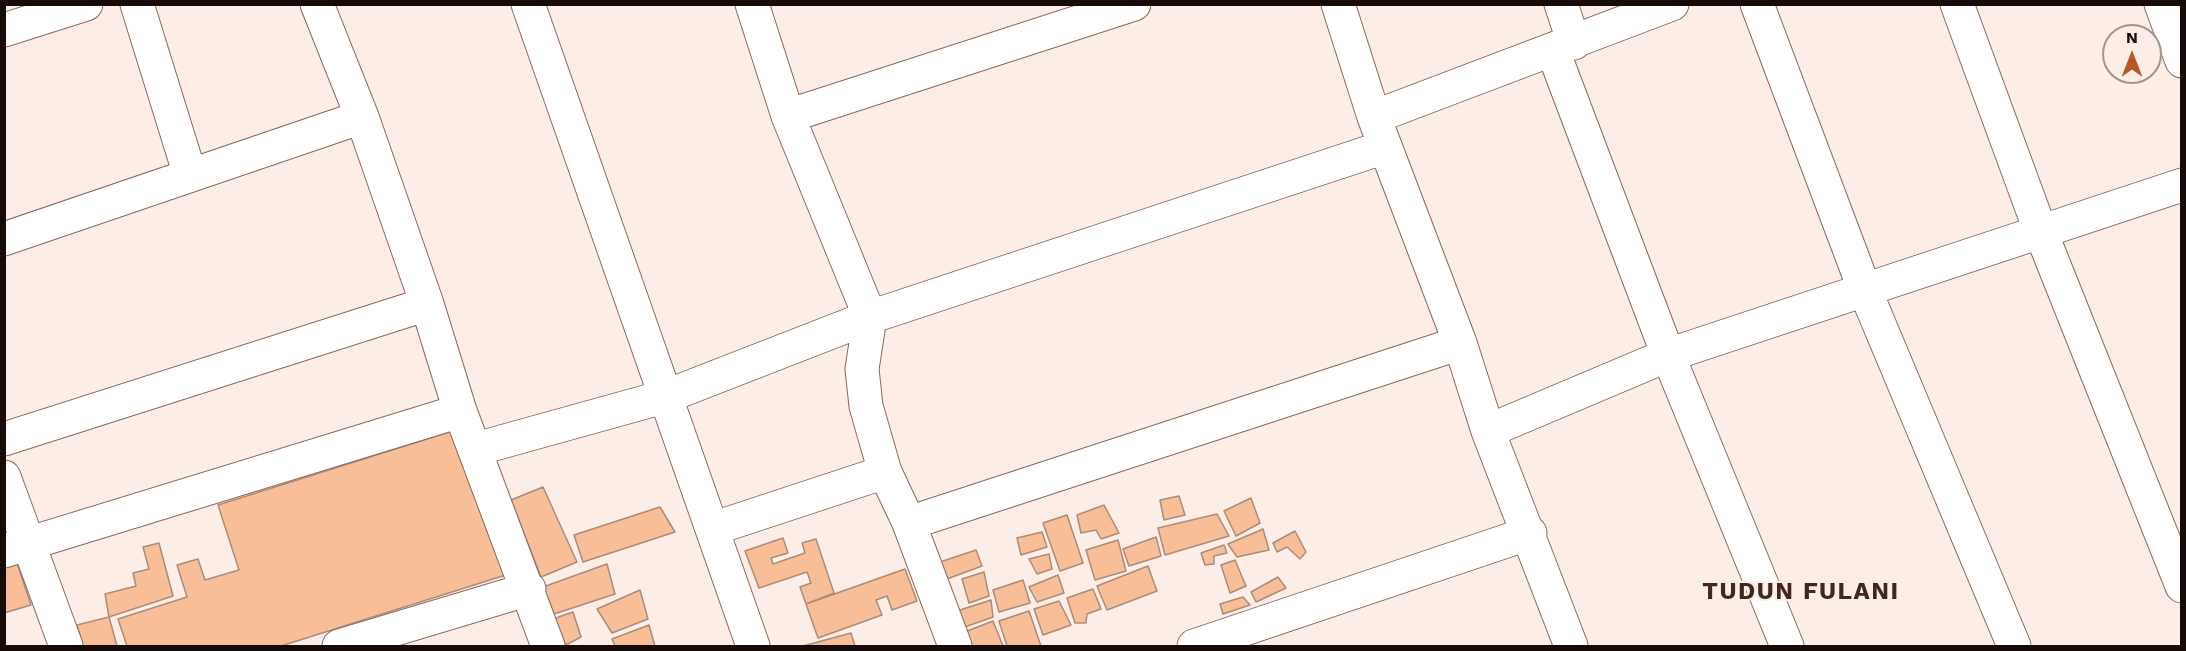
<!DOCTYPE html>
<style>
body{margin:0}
#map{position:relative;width:2186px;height:651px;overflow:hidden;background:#fdede7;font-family:"Work Sans",sans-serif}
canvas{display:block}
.frame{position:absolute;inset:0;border:6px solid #170b07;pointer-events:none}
.north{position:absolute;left:2102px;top:24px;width:60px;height:60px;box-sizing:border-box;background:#fdede7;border:2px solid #a1938d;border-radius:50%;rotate:0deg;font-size:16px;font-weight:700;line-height:24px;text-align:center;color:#170b07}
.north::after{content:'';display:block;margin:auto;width:21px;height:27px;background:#ba5429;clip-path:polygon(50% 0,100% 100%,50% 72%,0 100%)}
</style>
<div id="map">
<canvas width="2186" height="651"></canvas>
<div class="frame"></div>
<div class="north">N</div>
</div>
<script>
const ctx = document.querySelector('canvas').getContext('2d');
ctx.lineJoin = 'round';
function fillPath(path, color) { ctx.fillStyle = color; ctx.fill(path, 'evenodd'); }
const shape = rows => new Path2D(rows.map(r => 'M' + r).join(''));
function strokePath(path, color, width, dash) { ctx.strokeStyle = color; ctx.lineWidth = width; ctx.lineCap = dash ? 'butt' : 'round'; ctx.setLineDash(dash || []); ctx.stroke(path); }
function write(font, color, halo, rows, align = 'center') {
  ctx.font = font + ' "Work Sans",sans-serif'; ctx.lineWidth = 4.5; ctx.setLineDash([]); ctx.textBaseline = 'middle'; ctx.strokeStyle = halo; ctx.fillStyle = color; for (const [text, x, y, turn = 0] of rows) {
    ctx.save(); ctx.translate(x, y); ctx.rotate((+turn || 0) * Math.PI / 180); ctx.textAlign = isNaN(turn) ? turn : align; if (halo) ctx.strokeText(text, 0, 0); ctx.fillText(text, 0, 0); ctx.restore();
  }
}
const building = shape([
 [465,427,512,573,281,646,127,646,118,619,187,597,177,565,198,559,205,580,239,570,218,505,465,427],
 [543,487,577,562,541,577,511,500,543,487],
 [1179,496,1185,515,1164,520,1160,500,1179,496],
 [1251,498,1260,523,1236,536,1224,511,1251,498],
 [1104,505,1119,533,1101,539,1096,530,1081,533,1077,515,1104,505],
 [660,507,675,532,583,562,574,535,660,507],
 [1217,514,1229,536,1165,555,1158,528,1217,514],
 [1067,515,1083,563,1060,571,1043,523,1067,515],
 [1263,529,1269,550,1237,557,1228,544,1263,529],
 [1295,531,1306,552,1300,559,1287,547,1277,552,1273,543,1295,531],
 [1042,532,1047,547,1021,555,1017,538,1042,532],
 [1156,537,1161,556,1129,566,1123,549,1156,537],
 [783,538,788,553,771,558,773,564,805,553,802,543,816,539,834,593,806,604,800,587,811,583,807,572,759,588,745,551,783,538],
 [1118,540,1126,571,1095,580,1086,550,1118,540],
 [159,543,173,596,109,617,105,594,136,586,133,573,149,569,143,547,159,543],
 [1224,545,1227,553,1214,556,1214,564,1205,565,1201,553,1224,545],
 [976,550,982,566,947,579,940,562,976,550],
 [1049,554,1052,569,1037,574,1029,559,1049,554],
 [1235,560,1246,586,1230,593,1221,565,1235,560],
 [17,563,31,605,4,613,4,567,17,563],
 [607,564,615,594,554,614,543,587,607,564],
 [1148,566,1157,591,1107,610,1097,586,1148,566],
 [905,569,917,601,892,610,887,596,876,600,882,615,818,638,806,604,905,569],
 [984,572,989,596,969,603,962,579,984,572],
 [1058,575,1064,593,1037,602,1029,587,1058,575],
 [1278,577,1286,588,1256,602,1251,592,1278,577],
 [1023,580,1030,603,999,612,993,590,1023,580],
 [1093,589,1101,609,1087,614,1086,623,1075,623,1067,598,1093,589],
 [640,590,648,619,612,633,597,609,640,590],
 [1243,597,1250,605,1223,614,1220,604,1243,597],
 [991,600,993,617,962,628,957,611,991,600],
 [1059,601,1071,625,1043,635,1034,609,1059,601],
 [1029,611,1041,646,1007,646,999,621,1029,611],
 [573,612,581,637,566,645,553,619,573,612],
 [109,617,117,646,83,646,77,625,109,617],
 [993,621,1003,646,968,646,962,633,993,621],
 [649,625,655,646,615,646,612,639,649,625],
 [851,633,855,646,803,646,851,633]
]);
fillPath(building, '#f8be97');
strokePath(building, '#ab8c78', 1.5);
const minor = shape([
 [137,4,190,175],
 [317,4,362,117,427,304,460,411,548,646],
 [528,4,753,646],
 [752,4,788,116,870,317,862,369,866,406,885,472,909,523,955,646],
 [1338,4,1374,117,1460,343,1488,431,1571,646],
 [1561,4,1574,43],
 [1757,4,1864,288,2014,646],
 [1957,4,2040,230,2182,586],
 [2161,4,2182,61],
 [4,30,86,4],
 [1553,51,1668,355,1787,646],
 [788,116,1134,4],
 [1374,117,1672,4],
 [4,239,362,117],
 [1488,431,1668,355,2182,185],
 [4,439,427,304],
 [476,449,667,396,870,317,1385,147],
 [4,477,66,646],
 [909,523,1460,343],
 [712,529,885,472],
 [4,551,460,411],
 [339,646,529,589],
 [1194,646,1530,533]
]);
strokePath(minor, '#8b6a5d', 35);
strokePath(minor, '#fff', 33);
ctx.letterSpacing = '1.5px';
write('bold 24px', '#44271c', '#fdede7', [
 ["TUDUN FULANI",1801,592]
]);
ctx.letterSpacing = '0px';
</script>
